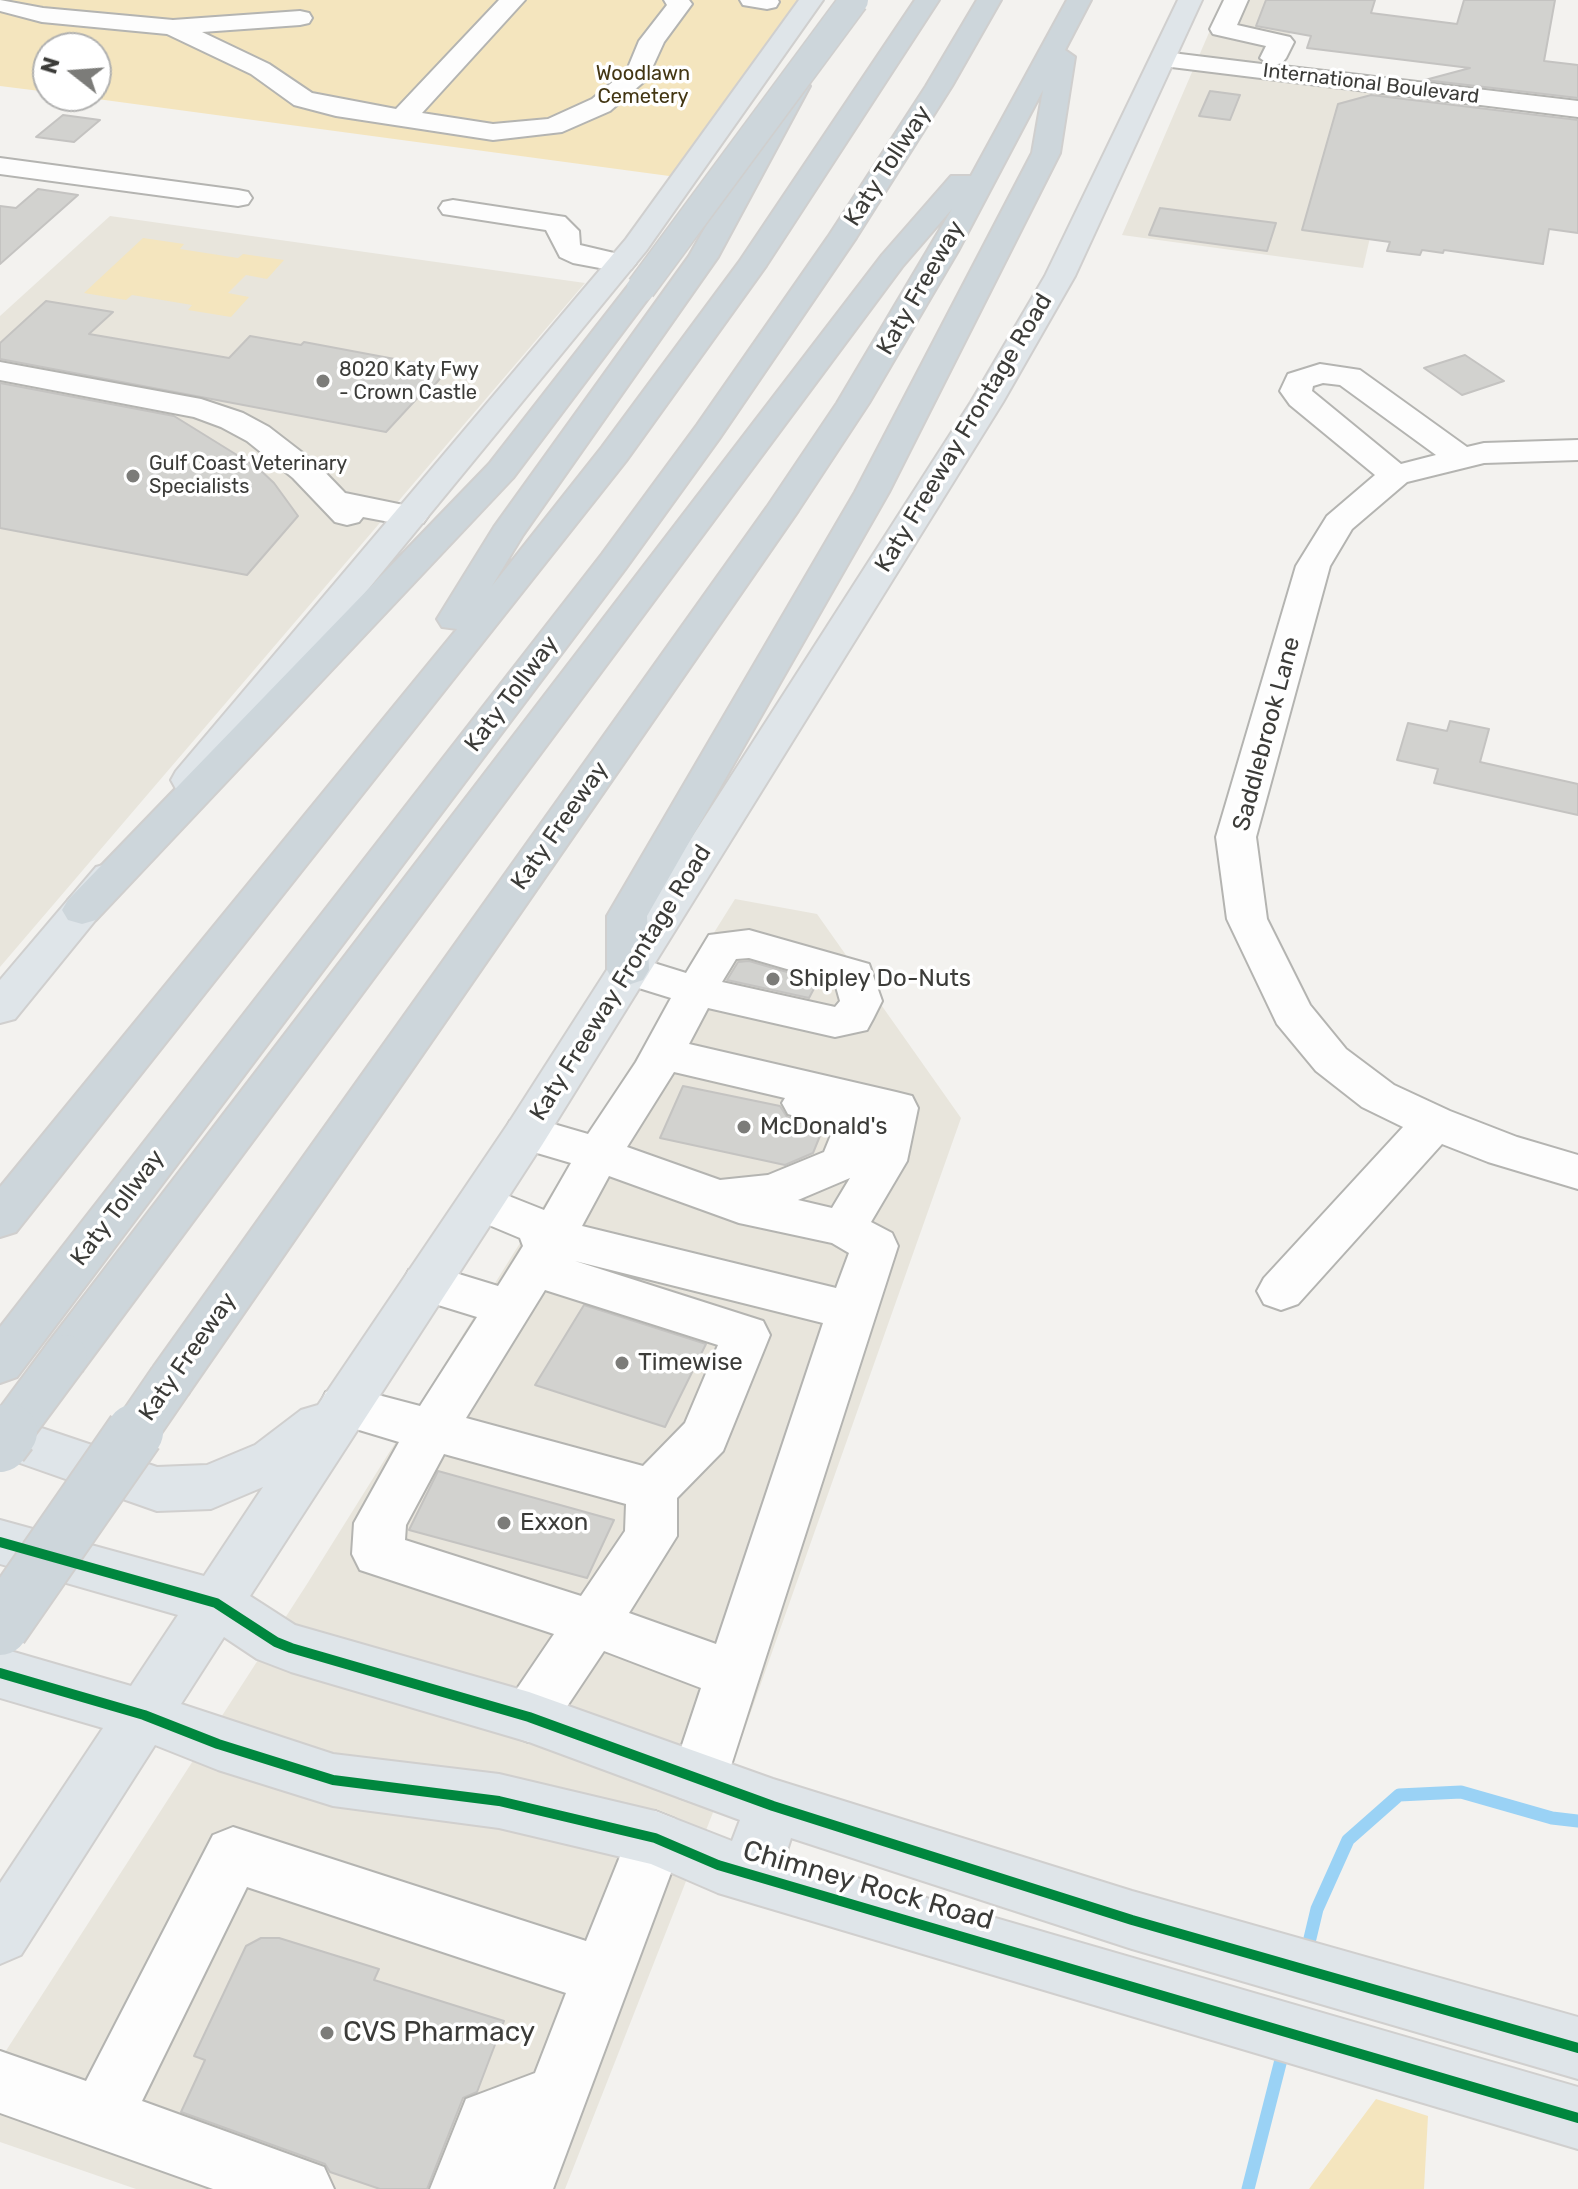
<!DOCTYPE html>
<style>
body{margin:0}
#map{position:relative;width:1578px;height:2189px;overflow:hidden;background:#f3f2ef;font-family:Rubik,sans-serif}
canvas{display:block}
.north{position:absolute;left:32px;top:32px;width:80px;height:80px;box-sizing:border-box;background:#fff;border:2px solid #b1b1b0;border-radius:50%;rotate:287deg;font-size:22px;font-weight:700;line-height:32px;text-align:center;color:#3c3c39}
.north::after{content:'';display:block;margin:auto;width:28px;height:36px;background:#7c7c79;clip-path:polygon(50% 0,100% 100%,50% 72%,0 100%)}
</style>
<div id="map">
<canvas width="1578" height="2189"></canvas>
<div class="north">N</div>
</div>
<script>
const ctx = document.querySelector('canvas').getContext('2d');
ctx.lineJoin = 'round';
function fillPath(path, color) { ctx.fillStyle = color; ctx.fill(path, 'evenodd'); }
const shape = rows => new Path2D(rows.map(r => 'M' + r).join(''));
function strokePath(path, color, width, dash) { ctx.strokeStyle = color; ctx.lineWidth = width; ctx.lineCap = dash ? 'butt' : 'round'; ctx.setLineDash(dash || []); ctx.stroke(path); }
function write(font, color, halo, rows, align = 'center') {
  ctx.font = font + ' Rubik,sans-serif'; ctx.lineWidth = 7; ctx.setLineDash([]); ctx.textBaseline = 'middle'; ctx.strokeStyle = halo; ctx.fillStyle = color; for (const [text, x, y, turn = 0] of rows) {
    ctx.save(); ctx.translate(x, y); ctx.rotate((+turn || 0) * Math.PI / 180); ctx.textAlign = isNaN(turn) ? turn : align; if (halo) ctx.strokeText(text, 0, 0); ctx.fillText(text, 0, 0); ctx.restore();
  }
}
fillPath(shape([
 [1223,0,1303,0,1273,78,1403,94,1363,268,1122,235],
 [110,216,585,283,0,967,0,316],
 [735,899,817,914,961,1118,736,1754,565,2189,136,2189,0,2142,0,2060,307,1584]
]), '#e8e5dc');
fillPath(shape([
 [0,0,811,0,684,178,75,96,96,96,96,48,48,48,48,92,0,86],
 [143,238,184,244,180,249,238,258,243,254,284,260,267,279,246,275,228,293,249,297,231,317,188,310,192,305,132,295,126,300,84,293],
 [1376,2099,1428,2116,1424,2189,1309,2189]
]), '#f4e5be');
strokePath(shape([
 [1306,1955,1317,1909,1348,1840,1399,1795,1461,1792,1552,1818,1578,1821],
 [1248,2189,1284,2048]
]), '#9ad2f5', 13);
const building = shape([
 [1266,0,1375,0,1371,13,1457,24,1464,0,1555,0,1544,61,1578,65,1578,98,1425,80,1470,68,1307,48,1311,36,1256,26,1266,0],
 [1210,91,1240,95,1230,120,1199,116,1210,91],
 [1371,95,1578,120,1578,233,1549,229,1543,264,1444,250,1443,253,1422,250,1420,255,1387,251,1390,242,1302,230,1338,104,1371,95],
 [63,115,100,120,74,142,36,137,63,115],
 [38,189,78,195,0,264,0,206,16,208,38,189],
 [1160,208,1276,223,1267,251,1149,235,1160,208],
 [46,301,113,312,89,334,229,358,250,336,301,345,304,342,448,369,427,394,422,393,386,432,0,359,0,343,46,301],
 [1465,355,1504,381,1462,395,1424,368,1465,355],
 [0,383,174,416,258,468,274,483,298,516,247,575,0,528,0,383],
 [1450,721,1489,729,1480,762,1578,784,1578,815,1434,783,1438,769,1397,760,1408,723,1447,731,1450,721],
 [749,961,818,981,809,998,727,980,738,962,749,961],
 [683,1086,780,1106,787,1117,822,1131,813,1153,785,1165,660,1138,683,1086],
 [584,1305,706,1344,665,1427,535,1385,584,1305],
 [438,1471,614,1520,587,1578,409,1530,438,1471],
 [261,1938,279,1938,379,1969,374,1980,504,2021,477,2092,463,2098,427,2189,380,2189,330,2172,325,2164,181,2112,205,2060,194,2056,246,1946,261,1938]
]);
fillPath(building, '#d2d2cf');
strokePath(building, '#c4c3c1', 2);
const minor = shape([
 [0,0,43,8,173,20,300,11,309,13,312,18,309,23,300,25,202,32,269,64,312,93,396,109,499,0,525,0,422,113,493,124,548,119,592,99,627,70,639,41,667,5,664,0,689,0,692,4,664,42,647,79,610,111,562,132,493,140,336,116,294,105,251,74,167,34,42,22,0,11,0,0],
 [740,0,778,0,779,2,776,7,767,9,743,5,740,0],
 [1224,0,1248,0,1237,25,1290,37,1294,42,1286,58,1282,63,1274,65,1578,101,1578,117,1155,65,1151,60,1155,55,1164,52,1270,65,1260,58,1266,46,1213,34,1210,29,1224,0],
 [0,158,238,190,248,192,252,198,248,204,238,206,0,174,0,158],
 [453,200,565,217,579,231,580,245,631,257,636,263,631,269,621,272,573,263,560,257,546,230,443,214,439,208,443,202,453,200],
 [0,362,201,399,243,413,269,427,317,464,345,493,423,509,428,516,423,523,411,526,363,517,359,522,347,525,335,522,293,478,247,441,221,427,194,417,0,380,0,362],
 [1320,364,1360,370,1467,447,1484,443,1578,440,1578,460,1484,463,1407,482,1352,529,1330,566,1256,837,1267,919,1310,1005,1346,1049,1394,1085,1450,1111,1517,1137,1578,1155,1578,1189,1488,1162,1442,1144,1298,1304,1281,1310,1264,1304,1257,1291,1264,1278,1403,1127,1362,1107,1316,1071,1277,1024,1227,919,1216,837,1296,566,1327,516,1375,475,1290,405,1280,391,1288,374,1320,364],
 [1323,383,1340,385,1436,455,1401,464,1312,391,1313,386,1323,383],
 [749,930,869,964,882,1001,873,1019,867,1030,835,1037,708,1008,689,1044,896,1092,912,1096,918,1108,907,1161,871,1222,892,1233,898,1246,727,1778,719,1797,699,1804,679,1797,671,1778,701,1688,604,1651,548,1735,529,1742,510,1735,501,1717,510,1699,554,1634,360,1570,352,1554,354,1523,399,1442,326,1420,319,1406,326,1392,344,1386,420,1406,477,1317,409,1296,402,1283,409,1270,426,1264,498,1286,523,1246,520,1238,465,1215,458,1203,465,1191,481,1185,544,1210,571,1163,510,1145,504,1133,510,1121,526,1116,588,1134,636,1062,671,998,613,980,607,970,613,960,628,955,686,973,709,935,749,930],
 [749,958,835,983,840,1001,835,1007,722,982,736,959,749,958],
 [674,1072,785,1098,782,1103,788,1114,820,1124,831,1135,824,1152,768,1175,720,1180,627,1147,674,1072],
 [609,1176,739,1223,832,1243,849,1253,836,1288,582,1226,609,1176],
 [850,1178,832,1208,798,1200,850,1178],
 [575,1261,823,1323,716,1644,629,1613,677,1536,677,1498,723,1451,770,1335,763,1321,575,1261],
 [545,1290,718,1345,685,1423,643,1466,466,1418,545,1290],
 [444,1454,626,1504,625,1531,581,1596,405,1540,406,1525,444,1454],
 [655,1811,675,1819,684,1838,553,2189,430,2189,466,2099,535,2073,566,1993,247,1887,142,2101,324,2167,334,2189,213,2189,0,2113,0,2051,86,2081,213,1835,233,1827,586,1941,635,1819,655,1811]
]);
const major = shape([
 [799,0,823,0,646,251,204,789,190,792,176,789,171,780,176,771,626,239,799,0],
 [1178,0,1202,0,1075,276,1003,402,542,1145,250,1596,295,1625,529,1692,773,1779,1132,1891,1578,2017,1578,2079,1132,1949,791,1838,785,1857,1578,2087,1578,2149,718,1893,651,1864,499,1828,333,1806,218,1770,155,1745,21,1955,0,1964,0,1883,103,1728,0,1698,0,1648,131,1686,178,1615,0,1564,0,1520,204,1576,263,1487,211,1509,157,1511,0,1456,0,1414,157,1467,207,1465,255,1445,301,1410,318,1405,510,1121,971,402,1045,276,1178,0],
 [224,1637,257,1659,291,1672,529,1742,740,1820,732,1841,655,1811,499,1774,333,1754,181,1704,224,1637],
 [110,863,124,867,130,876,124,885,15,1019,0,1023,0,980,96,867,110,863]
]);
const highway = shape([
 [915,0,939,0,766,266,626,461,16,1232,0,1237,0,1187,457,629,442,627,437,619,494,527,689,256,788,80,797,78,806,80,810,86,718,257,523,535,492,586,602,447,739,262,915,0],
 [977,0,1001,0,952,86,856,238,719,439,626,568,17,1377,0,1383,0,1327,602,554,697,425,828,237,926,86,977,0],
 [1067,0,1091,0,1065,50,1075,57,1060,153,889,492,647,916,649,970,643,980,628,985,613,980,607,970,607,916,855,492,1032,153,1043,90,958,251,869,403,798,511,188,1394,171,1400,154,1394,146,1380,154,1366,767,507,837,403,952,209,902,267,82,1371,65,1377,48,1371,41,1357,48,1343,882,255,951,176,971,176,1067,0],
 [641,279,651,282,656,288,513,478,96,920,82,924,68,920,62,910,68,900,489,464,631,282,641,279]
]);
strokePath(minor, '#b4b4b1', 4);
strokePath(major, '#d0cfce', 4);
strokePath(highway, '#d0cfce', 4);
fillPath(minor, '#fdfdfd');
fillPath(major, '#dfe5e9');
fillPath(highway, '#cdd6db');
const highwayBridgeFar2 = shape([
 [641,288,854,0]
]);
const highwayBridgeFar1 = shape([
 [8,1434,65,1357],
 [134,1434,171,1380]
]);
const highwayBridge = shape([
 [0,1444,9,1432],
 [0,1627,135,1432]
]);
strokePath(highwayBridgeFar2, '#d0cfce', 31, []);
strokePath(highwayBridgeFar1, '#d0cfce', 48, []);
strokePath(highwayBridge, '#d0cfce', 60, []);
strokePath(highwayBridgeFar2, '#cdd6db', 28);
strokePath(highwayBridgeFar1, '#cdd6db', 44);
strokePath(highwayBridge, '#cdd6db', 56);
strokePath(shape([
 [0,1542,216,1603,276,1642,291,1648,529,1717,773,1806,1132,1920,1578,2048],
 [0,1673,144,1715,218,1744,333,1780,499,1801,655,1838,718,1865,1578,2118]
]), '#00873e', 10);
for (const [x, y, r, color] of [
 [323,381,8,"#7c7c79"],
 [133,476,8,"#7c7c79"],
 [773,979,8,"#7c7c79"],
 [744,1127,8,"#7c7c79"],
 [622,1363,8,"#7c7c79"],
 [504,1523,8,"#7c7c79"],
 [327,2033,8,"#7c7c79"]
]) { const dot = new Path2D(); dot.arc(x, y, r, 0, 2 * Math.PI); ctx.fillStyle = color; ctx.fill(dot); strokePath(dot, '#fff', 3); }
write('20px', '#433613', '#fff', [
 ["Woodlawn",643,74],
 ["Cemetery",643,97]
]);
write('20px', '#3c3c39', '#fff', [
 ["International Boulevard",1371,84,7]
]);
write('20px', '#3c3c39', '#fff', [
 ["8020 Katy Fwy",339,370],
 ["- Crown Castle",339,393],
 ["Gulf Coast Veterinary",149,464],
 ["Specialists",149,487]
], 'left');
write('24px', '#3c3c39', '#fff', [
 ["Katy Tollway",888,166,-57],
 ["Katy Freeway",921,288,-60],
 ["Katy Freeway Frontage Road",964,433,-59],
 ["Katy Tollway",512,694,-53],
 ["Saddlebrook Lane",1267,734,-75],
 ["Katy Freeway",560,826,-55],
 ["Katy Freeway Frontage Road",621,983,-58],
 ["Katy Tollway",118,1208,-53],
 ["Katy Freeway",188,1357,-55]
]);
write('24px', '#3c3c39', '#fff', [
 ["Shipley Do-Nuts",789,979],
 ["McDonald's",760,1127],
 ["Timewise",638,1363],
 ["Exxon",520,1523]
], 'left');
write('28px', '#3c3c39', '#fff', [
 ["Chimney Rock Road",868,1886,16]
]);
write('28px', '#3c3c39', '#fff', [
 ["CVS Pharmacy",343,2033]
], 'left');
</script>
